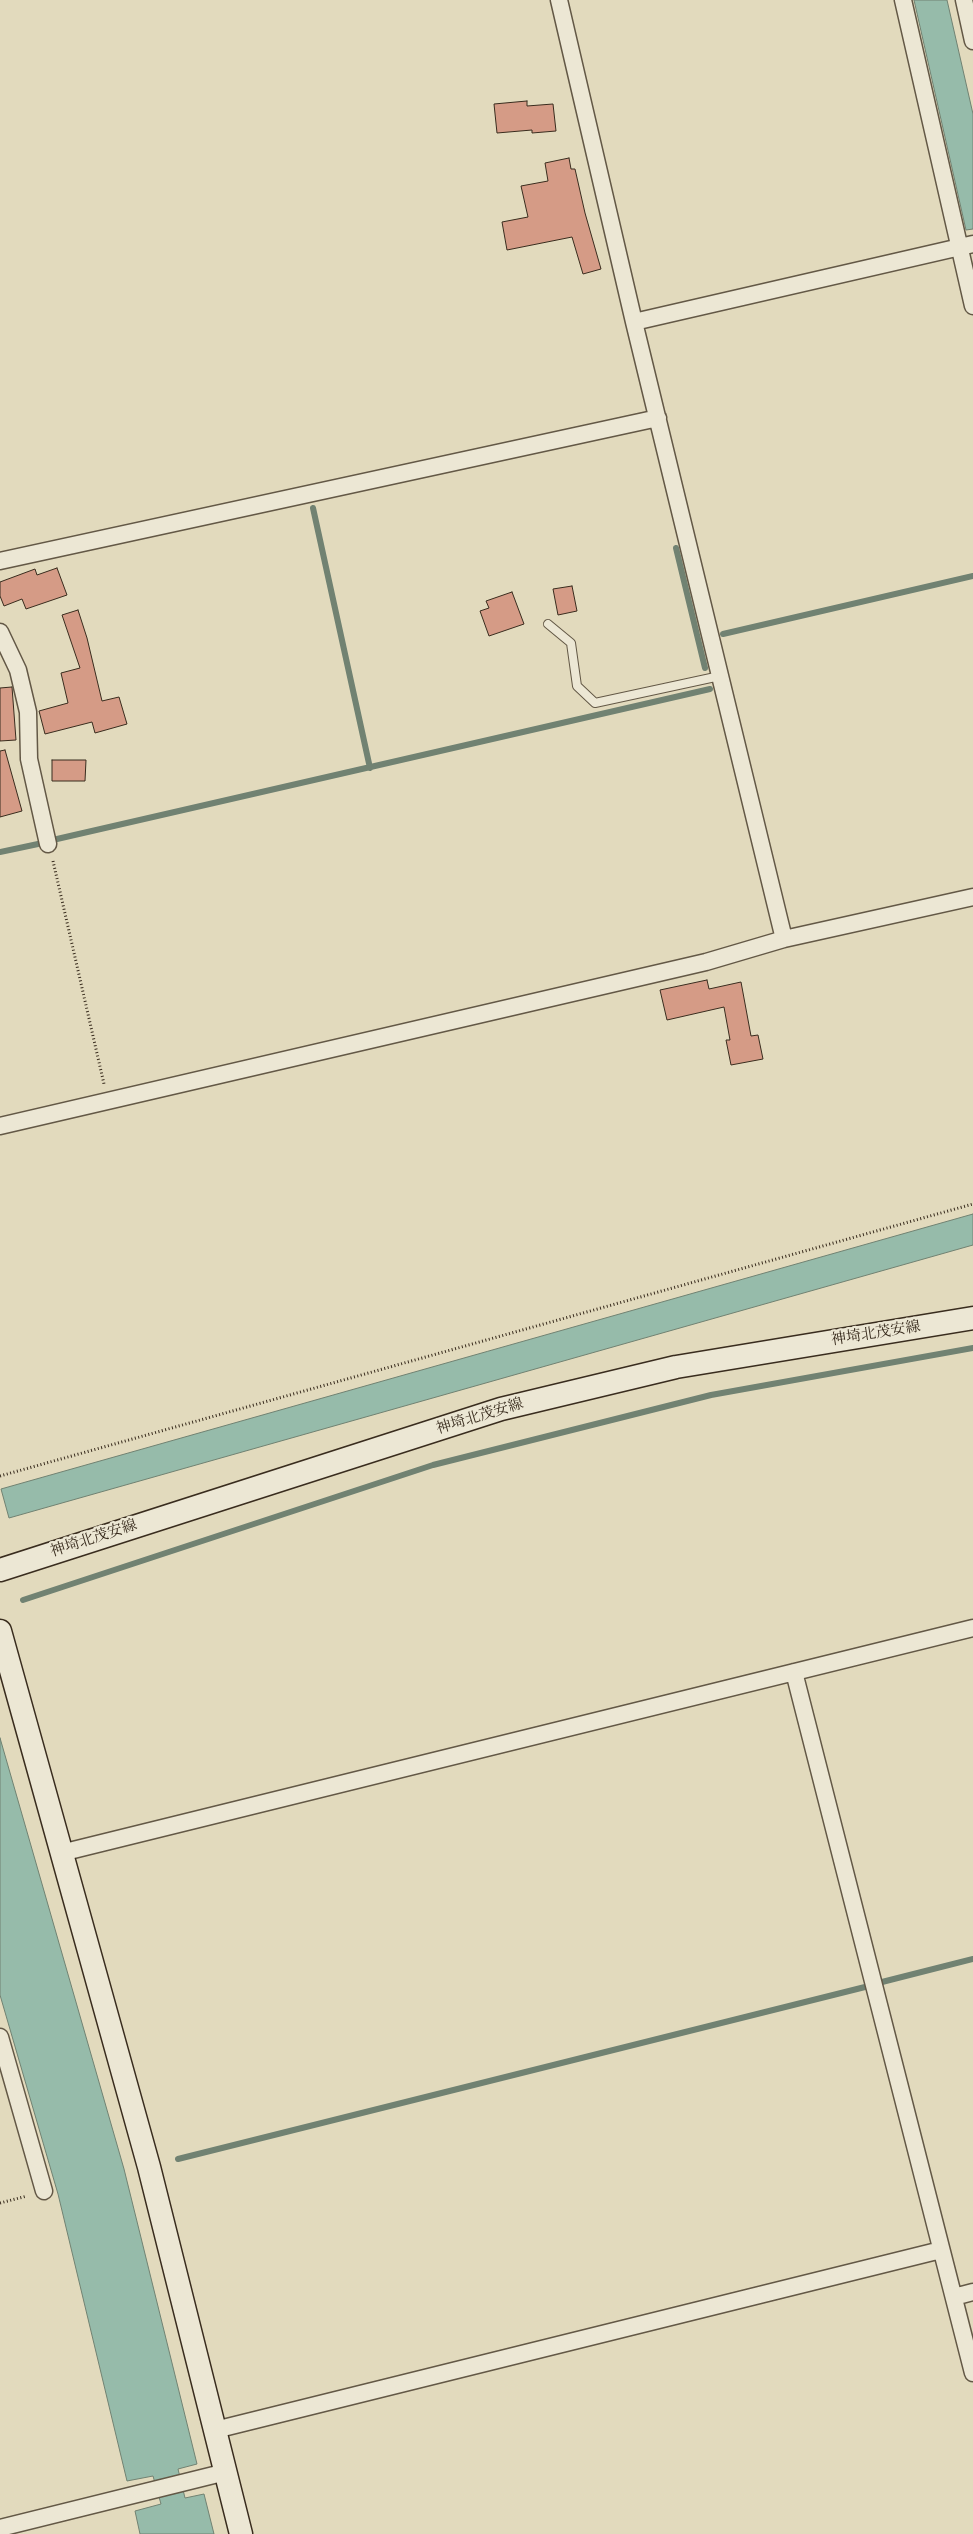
<!DOCTYPE html>
<meta charset="utf-8">
<style>
body{margin:0}
canvas{display:block;background:#e2dabd}
</style>
<canvas width="973" height="2534"></canvas>
<script>
const ctx = document.querySelector('canvas').getContext('2d');
ctx.lineJoin = 'round';
function fillPath(path, color) { ctx.fillStyle = color; ctx.fill(path, 'evenodd'); }
const shape = rows => new Path2D(rows.map(r => 'M' + r).join(''));
function strokePath(path, color, width, dash) { ctx.strokeStyle = color; ctx.lineWidth = width; ctx.lineCap = dash ? 'butt' : 'round'; ctx.setLineDash(dash || []); ctx.stroke(path); }
function write(font, color, halo, rows, align = 'center') {
  ctx.font = font + ' Cardo,"Noto Serif JP",serif'; ctx.lineWidth = 4.5; ctx.setLineDash([]); ctx.textBaseline = 'middle'; ctx.strokeStyle = halo; ctx.fillStyle = color; for (const [text, x, y, turn = 0] of rows) {
    ctx.save(); ctx.translate(x, y); ctx.rotate((+turn || 0) * Math.PI / 180); ctx.textAlign = isNaN(turn) ? turn : align; if (halo) ctx.strokeText(text, 0, 0); ctx.fillText(text, 0, 0); ctx.restore();
  }
}
const water = shape([
 [914,0,947,0,973,114,973,229,966,230,914,0],
 [973,1214,973,1245,9,1518,1,1489,973,1214],
 [0,1738,124,2169,197,2464,178,2469,185,2498,204,2494,214,2534,140,2534,135,2511,161,2504,153,2476,127,2481,58,2194,0,1995,0,1738]
]);
fillPath(water, '#96bbaa');
strokePath(water, '#718272', 1);
strokePath(shape([
 [313,508,370,768],
 [676,548,705,668],
 [723,634,973,576],
 [57,839,710,689],
 [0,852,38,844],
 [23,1600,433,1465,711,1395,973,1348],
 [882,1982,973,1959],
 [178,2159,865,1987]
]), '#718272', 6);
const building = shape([
 [527,101,527,106,553,104,556,131,532,133,532,130,497,133,494,104,527,101],
 [569,158,571,169,575,169,585,213,601,269,583,274,572,237,507,250,502,222,528,217,521,186,548,181,545,163,569,158],
 [57,568,67,595,26,609,22,599,4,606,0,596,0,582,35,569,37,575,57,568],
 [572,586,577,611,558,615,553,589,572,586],
 [512,592,524,624,489,636,480,611,489,608,486,601,512,592],
 [78,610,87,638,102,701,119,697,127,724,95,733,92,722,45,734,39,711,68,703,61,673,80,668,62,615,78,610],
 [12,687,16,740,0,741,0,688,12,687],
 [5,750,22,811,0,817,0,751,5,750],
 [52,760,86,760,85,781,52,781,52,760],
 [707,980,709,989,741,982,751,1036,758,1035,763,1059,731,1065,726,1040,730,1040,724,1007,667,1020,660,990,707,980]
]);
fillPath(building, '#d59b86');
strokePath(building, '#392c1e', 1);
const lane = shape([
 [548,624,571,643,577,686,595,703,720,676]
]);
const street = shape([
 [559,0,634,322,784,939],
 [903,0,973,306],
 [964,0,973,41],
 [634,322,973,244],
 [0,561,658,418],
 [0,632,18,670,28,712,29,759,48,844],
 [0,1126,706,962,784,939,973,897],
 [794,1672,973,2373],
 [61,1853,973,1628],
 [0,2037,44,2191],
 [954,2297,973,2292],
 [215,2430,941,2250],
 [0,2528,226,2472]
]);
const secondary = shape([
 [0,1570,501,1409,676,1367,973,1318],
 [0,1631,149,2167,241,2534]
]);
strokePath(lane, '#635846', 10);
strokePath(street, '#635846', 19);
strokePath(secondary, '#392c1e', 25);
strokePath(shape([
 [53,861,104,1084],
 [0,1476,973,1204],
 [0,2203,27,2196]
]), '#392c1e', 3, [1, 2.5]);
strokePath(lane, '#ece7d4', 8);
strokePath(street, '#ece7d4', 16);
strokePath(secondary, '#ece7d4', 22);
write('15px', '#392c1e', '#ece7d4', [
 ["神埼北茂安線",876,1334,-9],
 ["神埼北茂安線",480,1417,-17],
 ["神埼北茂安線",94,1539,-18]
]);
</script>
